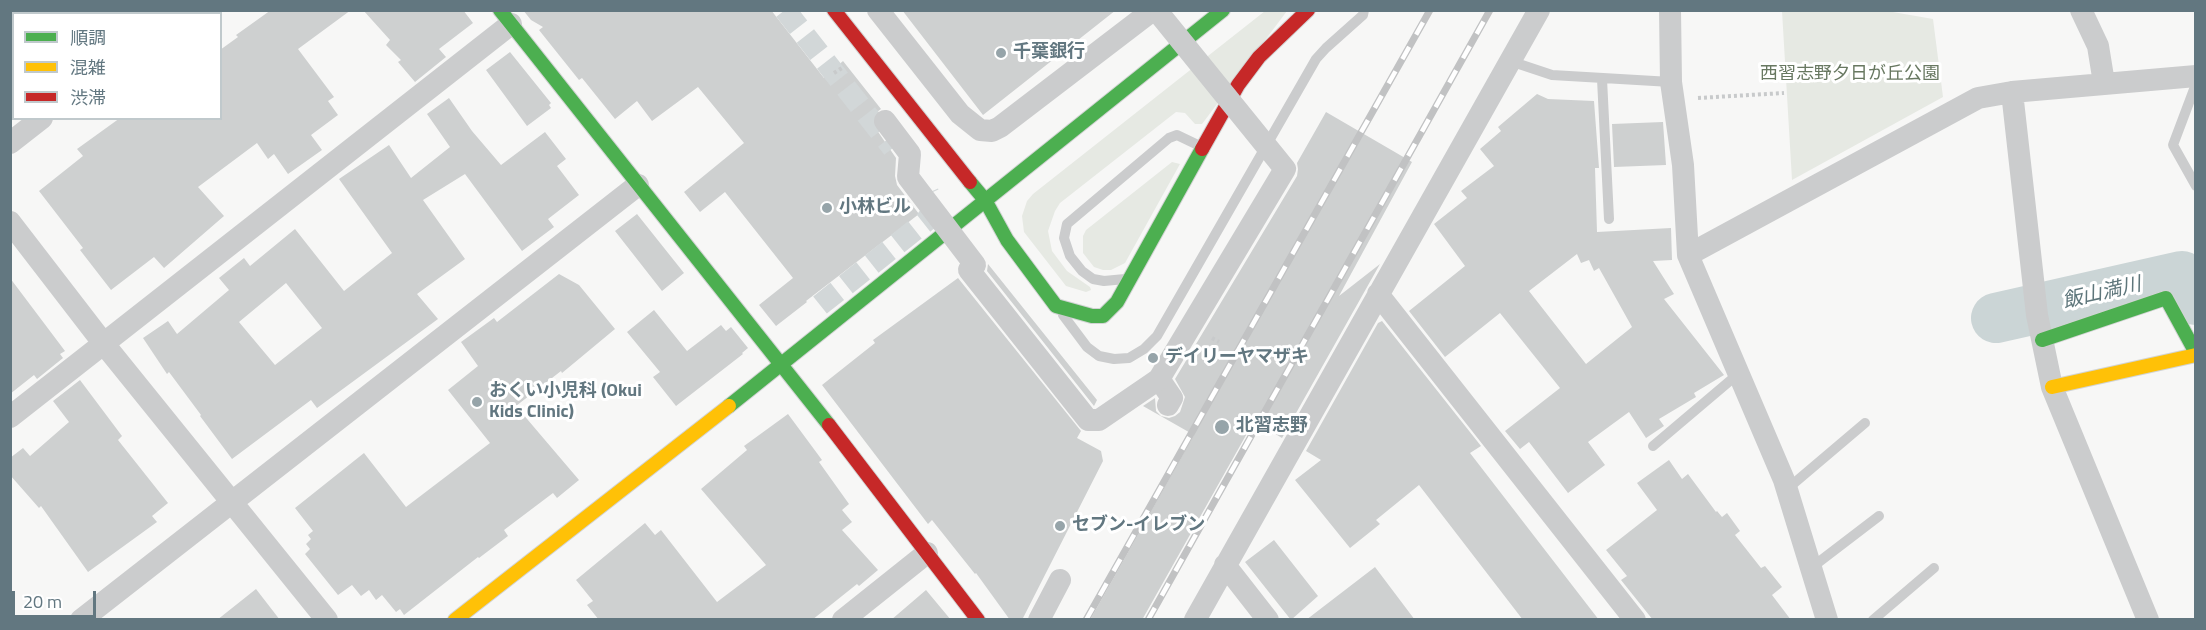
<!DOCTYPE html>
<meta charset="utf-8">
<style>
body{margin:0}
#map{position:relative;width:2206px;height:630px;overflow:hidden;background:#f7f7f6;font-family:"Titillium Web","Noto Sans JP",sans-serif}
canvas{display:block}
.frame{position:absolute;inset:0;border:12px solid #627780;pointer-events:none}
.legend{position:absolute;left:12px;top:12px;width:210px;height:108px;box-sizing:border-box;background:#fff;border:2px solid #c0c9cc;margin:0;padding:8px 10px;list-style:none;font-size:18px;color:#627780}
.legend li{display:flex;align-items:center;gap:12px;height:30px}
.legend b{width:30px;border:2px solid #c0c9cc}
.scale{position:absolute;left:12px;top:591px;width:84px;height:27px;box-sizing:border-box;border:3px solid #627780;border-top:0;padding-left:8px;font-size:18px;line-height:21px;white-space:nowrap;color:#627780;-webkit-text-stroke:4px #fff;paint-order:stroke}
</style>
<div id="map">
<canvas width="2206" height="630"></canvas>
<div class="frame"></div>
<ul class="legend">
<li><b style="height:8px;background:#4caf50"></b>順調</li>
<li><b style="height:8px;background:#ffc107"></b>混雑</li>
<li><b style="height:8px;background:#c62828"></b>渋滞</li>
</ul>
<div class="scale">20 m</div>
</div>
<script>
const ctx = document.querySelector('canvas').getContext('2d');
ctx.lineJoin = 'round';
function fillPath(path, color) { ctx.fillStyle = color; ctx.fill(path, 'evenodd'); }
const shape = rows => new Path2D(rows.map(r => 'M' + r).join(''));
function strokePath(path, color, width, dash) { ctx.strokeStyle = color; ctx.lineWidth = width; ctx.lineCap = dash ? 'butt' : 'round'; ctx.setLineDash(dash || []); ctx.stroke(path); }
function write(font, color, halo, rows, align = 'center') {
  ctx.font = font + ' "Titillium Web","Noto Sans JP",sans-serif'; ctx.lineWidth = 6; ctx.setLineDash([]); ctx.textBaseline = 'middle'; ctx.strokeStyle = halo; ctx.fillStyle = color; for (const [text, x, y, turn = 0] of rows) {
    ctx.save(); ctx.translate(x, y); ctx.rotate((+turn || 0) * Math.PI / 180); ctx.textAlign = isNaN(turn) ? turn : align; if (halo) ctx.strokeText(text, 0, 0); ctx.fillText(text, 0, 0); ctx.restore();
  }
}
fillPath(shape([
 [11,10,140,10,140,11,136,14,14,14,14,110,11,112],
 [1265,11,1287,11,1202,124,1195,124,1185,113,1176,112,1060,203,1055,211,1048,231,1052,251,1067,271,1090,287,1091,290,1086,292,1066,286,1024,232,1022,216,1027,201,1033,194],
 [1782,11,1887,11,1933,19,1943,97,1792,180],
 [1172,162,1180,164,1125,263,1111,270,1103,270,1094,267,1083,253,1083,236,1086,230]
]), '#e6e9e3');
strokePath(shape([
 [1996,318,2182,276,2196,300]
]), '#cbd5d6', 50);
fillPath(shape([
 [271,10,351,10,298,49,334,97,328,101,338,115,311,135,322,150,288,174,274,154,268,159,257,143,198,187,224,216,164,268,154,257,111,290,80,250,83,248,39,191,83,156,77,149,120,118,220,118,220,50,238,37,236,35],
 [363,10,463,10,473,23,439,49,446,57,415,82,398,62,401,60,386,45,390,40],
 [523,10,771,10,824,78,843,61,881,109,873,115,872,123,896,158,895,176,897,185,919,214,806,301,807,302,776,326,759,305,793,278,725,192,700,212,684,192,744,143,698,87,652,121,637,101,615,119,582,78,579,80,539,30,543,27,531,20],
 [902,10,1116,10,983,115],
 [510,52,551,103,549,105,551,108,527,126,486,70],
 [1537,94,1548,99,1594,101,1599,168,1595,168,1597,232,1671,228,1672,260,1653,261,1674,294,1664,299,1724,375,1694,393,1696,397,1659,419,1664,426,1646,438,1629,412,1588,442,1605,465,1568,493,1529,442,1520,449,1505,431,1560,388,1500,313,1445,357,1409,311,1465,266,1434,224,1467,198,1461,191,1494,166,1480,149,1501,131,1498,127],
 [1577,254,1581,263,1589,260,1594,271,1599,268,1632,327,1586,364,1529,291],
 [449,98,472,131,501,165,545,132,566,159,557,166,579,195,548,219,554,227,522,251,465,174,423,200,465,259,417,294,438,319,317,408,311,400,232,459,200,416,201,415,169,372,167,374,143,338,168,321,177,334,229,290,219,278,244,258,250,266,295,229,344,291,392,253,339,179,389,145,411,178,450,147,427,114],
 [286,283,322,328,275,365,239,322],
 [1326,112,1412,162,1339,296,1380,264,1282,438,1254,421,1142,620,1090,620,1194,435,1143,406,1155,398,1156,411,1161,416,1169,418,1175,416,1180,412,1185,397,1175,379,1297,176,1298,169,1297,163],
 [1663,122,1666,165,1614,167,1612,124],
 [637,214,684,273,662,291,615,231],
 [988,264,1097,400,1094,406,987,271],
 [559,274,579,285,615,329,562,373,561,371,516,406,579,480,557,498,553,493,504,530,508,536,479,558,478,557,404,615,400,609,396,612,382,595,376,600,369,590,361,596,352,585,338,595,305,554,310,549,306,544,311,539,308,535,313,531,295,508,364,453,406,507,490,443,448,390,478,366,461,342,494,318,497,322],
 [10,278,65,351,60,354,63,358,37,379,34,375,10,394],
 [958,278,1081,431,1077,438,1101,451,1103,461,1022,620,1010,620,976,573,975,574,932,520,928,524,822,385,875,343,873,340],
 [654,310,687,351,721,325,726,331,731,327,748,348,742,353,743,354,676,406,653,377,660,372,627,332],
 [1382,321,1481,446,1470,453,1599,620,1523,620,1419,485,1376,520,1380,524,1350,548,1295,480,1321,460,1306,451,1378,323],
 [80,380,122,436,118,440,168,503,152,516,157,522,88,572,41,506,39,508,10,475,10,458,23,448,30,456,69,422,53,401],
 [788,414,822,460,819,462,849,504,842,510,852,522,842,530,878,570,859,586,857,584,812,620,599,620,587,605,593,601,576,580,645,523,655,535,661,530,717,602,766,565,701,489,747,450,744,446],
 [1669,460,1682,479,1688,474,1716,512,1717,511,1722,517,1727,513,1740,531,1735,535,1761,568,1765,566,1782,587,1772,595,1791,620,1653,620,1621,580,1627,576,1606,550,1657,510,1637,483],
 [1274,540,1318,596,1291,620,1245,562],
 [1375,567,1415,620,1306,620],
 [256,589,280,620,217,620],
 [926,590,951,620,891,620]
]), '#ced0d0');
strokePath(shape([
 [785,10,893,148],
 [820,305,926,221,931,214,933,204,928,193]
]), '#d2d7d8', 22, [22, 11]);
const fast = shape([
 [500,10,829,425],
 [970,182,985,200,1007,240,1056,306,1092,316,1103,316,1117,302,1202,149],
 [2042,340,2166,298,2196,353],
 [729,406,1223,10]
]);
const slow = shape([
 [2052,387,2196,355],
 [455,620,729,406]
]);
const jam = shape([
 [834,10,970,182],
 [1202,149,1238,85,1259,57,1308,10],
 [829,425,978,620]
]);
strokePath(fast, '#d2d4d4', 16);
strokePath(slow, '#d2d4d4', 16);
strokePath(jam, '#d2d4d4', 16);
strokePath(shape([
 [834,73,842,68,843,69],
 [1698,98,1784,93],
 [1212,338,1219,342]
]), '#c8cacb', 4, [3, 3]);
strokePath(shape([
 [1510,61,1552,75,1671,82],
 [1602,79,1609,219],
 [2196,84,2173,145,2196,186],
 [1125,279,1104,281,1093,279,1082,271,1070,256,1064,238,1067,224,1169,138,1177,135,1200,146],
 [1063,315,1087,347,1099,356,1114,359,1129,358,1144,349,1157,336,1316,59,1326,48,1363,15,1364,10],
 [1653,446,1738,374],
 [1786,490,1865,423],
 [1811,568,1879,516],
 [1873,620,1934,568]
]), '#cbcccd', 10);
strokePath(shape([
 [878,10,960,114,980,130,992,131,1000,127,1153,10],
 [1670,10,1671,82,1683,165,1688,255,1784,480,1827,620],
 [2081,10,2098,46,2104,83],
 [177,14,180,10],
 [2012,92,2037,315,2052,387,2148,620],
 [10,143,42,118],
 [10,222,104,344,327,620],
 [1688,255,1978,98,2012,92,2196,76],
 [1378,294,1635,620],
 [1159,379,1172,398,1168,405],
 [10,417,511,24],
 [1225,565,1268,620],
 [81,620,638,185],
 [843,620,927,553],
 [1039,620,1060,580],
 [1195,620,1539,10]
]), '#cbcccd', 22);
strokePath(fast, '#4caf50', 14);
strokePath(slow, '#ffc107', 14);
strokePath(jam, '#c62828', 14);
const rail = shape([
 [1086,620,1430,10],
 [1148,620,1490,10]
]);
strokePath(rail, '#c1c2c3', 7);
strokePath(rail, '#fff', 4.5, [14]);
strokePath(shape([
 [885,121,910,154,908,177,975,265,969,270,1088,420,1099,420,1159,379,1285,169,1161,16]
]), '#cbcccd', 22);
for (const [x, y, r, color] of [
 [1001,53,6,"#96a4a9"],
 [827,208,6,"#96a4a9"],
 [1153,358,6,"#96a4a9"],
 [477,402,6,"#96a4a9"],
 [1222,427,8,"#96a4a9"],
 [1060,526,6,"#96a4a9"]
]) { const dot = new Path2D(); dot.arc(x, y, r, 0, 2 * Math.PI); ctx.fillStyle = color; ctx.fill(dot); strokePath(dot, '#fff', 2); }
write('bold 18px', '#627780', '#fff', [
 ["千葉銀行",1013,53],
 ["小林ビル",839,208],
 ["デイリーヤマザキ",1165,358],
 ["おくい小児科 (Okui",489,392],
 ["Kids Clinic)",489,413],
 ["北習志野",1236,427],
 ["セブン-イレブン",1072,526]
], 'left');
write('18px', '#687861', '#fff', [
 ["西習志野夕日が丘公園",1850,75]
]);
write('italic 20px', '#5e767b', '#fff', [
 ["飯山満川",2102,294,-13]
]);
</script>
